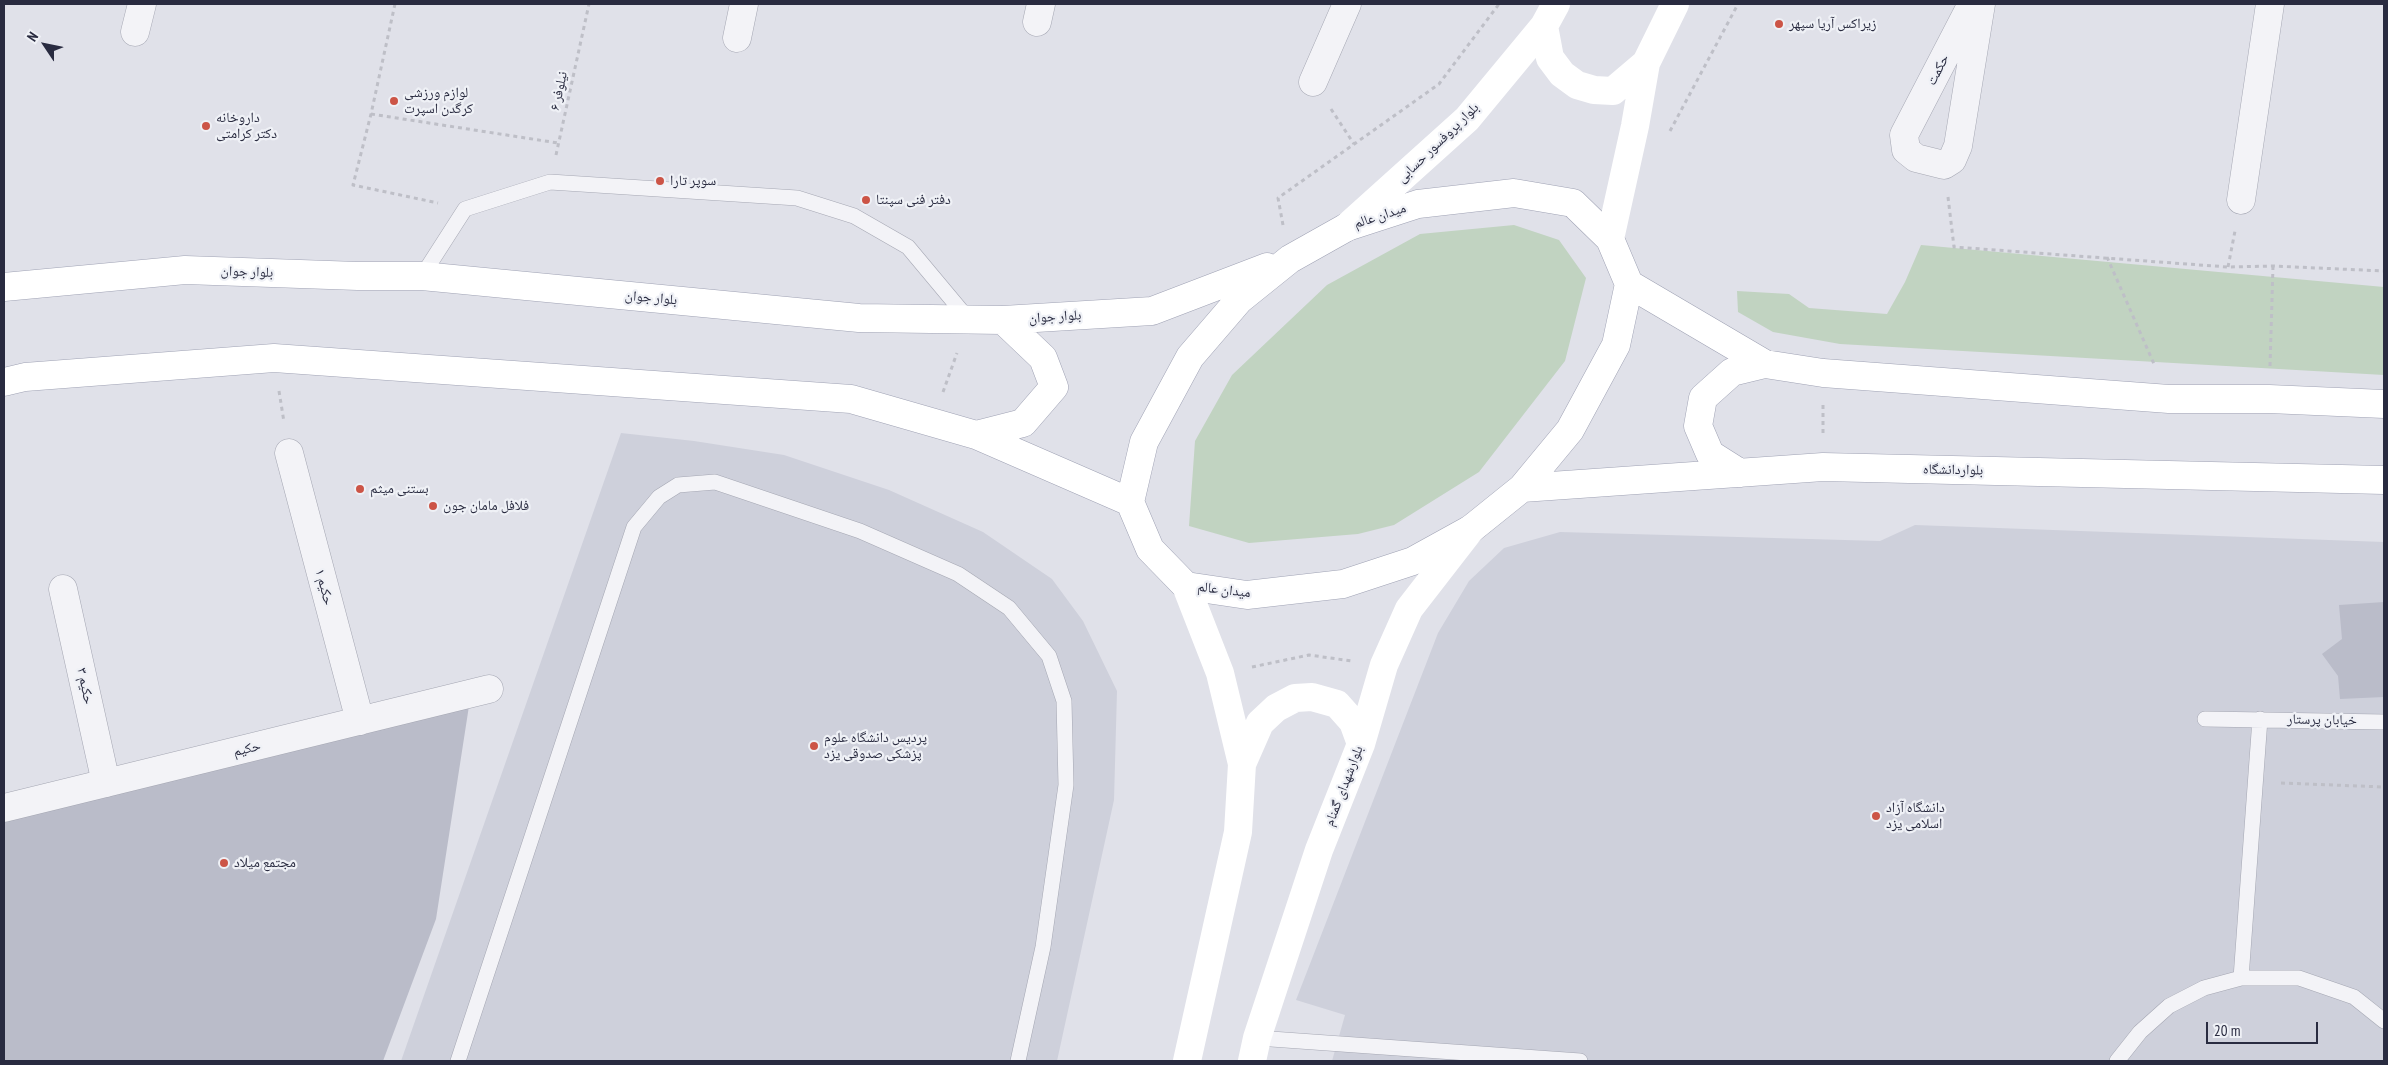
<!DOCTYPE html>
<meta charset="utf-8">
<style>
body{margin:0}
#map{position:relative;width:2388px;height:1065px;overflow:hidden;background:#e0e1e9;font-family:"PT Sans Narrow",sans-serif}
canvas{display:block}
.frame{position:absolute;inset:0;border:5px solid #292b40;pointer-events:none}
.north{position:absolute;left:20px;top:20px;width:50px;height:50px;-webkit-text-stroke:4px #eff1f6;paint-order:stroke;rotate:304deg;font-size:14px;font-weight:700;line-height:20px;text-align:center;color:#292b40}
.north::after{content:'';display:block;margin:auto;width:18px;height:22px;background:#292b40;clip-path:polygon(50% 0,100% 100%,50% 72%,0 100%)}
.scale{position:absolute;left:2206px;top:1022px;width:112px;height:22px;box-sizing:border-box;border:2px solid #292b40;border-top:0;padding-left:6px;font-size:15px;line-height:18px;white-space:nowrap;color:#292b40;-webkit-text-stroke:4px #eff1f6;paint-order:stroke}
</style>
<div id="map">
<canvas width="2388" height="1065"></canvas>
<div class="frame"></div>
<div class="north">N</div>
<div class="scale">20 m</div>
</div>
<script>
const ctx = document.querySelector('canvas').getContext('2d');
ctx.lineJoin = 'round';
function fillPath(path, color) { ctx.fillStyle = color; ctx.fill(path, 'evenodd'); }
const shape = rows => new Path2D(rows.map(r => 'M' + r).join(''));
function strokePath(path, color, width, dash) { ctx.strokeStyle = color; ctx.lineWidth = width; ctx.lineCap = dash ? 'butt' : 'round'; ctx.setLineDash(dash || []); ctx.stroke(path); }
function write(font, color, halo, rows, align = 'center') {
  ctx.font = font + ' "PT Sans Narrow","Noto Naskh Arabic",sans-serif'; ctx.lineWidth = 4.5; ctx.setLineDash([]); ctx.textBaseline = 'middle'; ctx.strokeStyle = halo; ctx.fillStyle = color; for (const [text, x, y, turn = 0] of rows) {
    ctx.save(); ctx.translate(x, y); ctx.rotate((+turn || 0) * Math.PI / 180); ctx.textAlign = isNaN(turn) ? turn : align; if (halo) ctx.strokeText(text, 0, 0); ctx.fillText(text, 0, 0); ctx.restore();
  }
}
fillPath(shape([
 [621,433,694,441,784,455,889,490,983,532,1052,579,1083,621,1117,691,1114,800,1057,1061,401,1061],
 [1915,525,2384,542,2384,1061,1332,1061,1345,1015,1296,1000,1438,633,1469,581,1504,548,1560,532,1880,541]
]), '#ced0db');
fillPath(shape([
 [1514,225,1559,240,1586,278,1565,361,1479,472,1394,525,1358,534,1249,543,1189,526,1195,441,1232,375,1327,285,1420,234],
 [1921,245,2384,287,2384,375,1840,344,1773,332,1738,312,1737,291,1789,294,1809,308,1887,314,1905,282]
]), '#c1d3c1');
fillPath(shape([
 [2384,602,2384,697,2340,699,2338,676,2322,654,2342,639,2339,605],
 [471,693,436,919,383,1061,4,1061,4,808]
]), '#babcc9');
const lane = shape([
 [422,276,465,209,550,182,797,198,854,216,908,247,969,320],
 [2205,719,2384,722],
 [2241,978,2260,719],
 [1257,1038,1580,1061],
 [458,1061,634,527,659,497,678,485,715,482,860,531,958,574,1009,608,1049,656,1064,701,1066,785,1043,947,1018,1061],
 [2117,1061,2140,1032,2169,1006,2204,988,2241,978,2299,978,2354,997,2384,1021]
]);
const street = shape([
 [1972,4,1904,135,1906,150,1916,158,1944,165,1952,160,1958,146,1981,4],
 [1037,22,1041,4],
 [135,32,142,4],
 [737,38,744,4],
 [1313,82,1347,4],
 [2241,200,2270,4],
 [289,453,360,721],
 [63,589,106,783],
 [4,808,489,689]
]);
const primary = shape([
 [1514,193,1573,203,1610,239,1629,284,1616,345,1570,430,1522,488,1471,529,1413,561,1343,584,1247,595,1186,586,1150,549,1130,502,1144,442,1190,357,1239,300,1290,259,1347,227,1418,204,1514,193],
 [1629,284,1765,364,1823,373,2169,399,2269,399,2384,404],
 [4,287,185,270,358,276,422,276,859,318,1003,320,1152,311,1267,267],
 [4,382,25,377,274,358,851,399,976,435,1130,502],
 [976,435,1023,423,1054,387,1043,358,1003,320],
 [1740,473,1710,454,1698,426,1703,398,1732,372,1765,364],
 [1522,488,1823,467,2384,480]
]);
strokePath(lane, '#a5a7b3', 16);
strokePath(street, '#a5a7b3', 29);
strokePath(primary, '#9fa2b4', 29);
strokePath(shape([
 [395,4,371,114,353,185,438,203],
 [1331,109,1354,144],
 [371,114,558,143],
 [1670,131,1738,4],
 [556,155,589,4],
 [1948,197,1954,247,2228,267,2273,266,2384,271],
 [1283,225,1278,198,1439,84,1499,4],
 [2107,257,2154,364],
 [2228,267,2235,231],
 [2270,366,2273,266],
 [279,391,284,422],
 [943,392,957,353],
 [1823,405,1823,434],
 [1252,667,1309,655,1352,661],
 [2281,783,2384,787]
]), '#bebfc7', 3, [4, 4]);
strokePath(lane, '#f3f3f7', 15);
strokePath(street, '#f3f3f7', 28);
strokePath(shape([
 [1544,26,1550,58,1562,74,1577,85,1594,90,1613,91,1646,63],
 [1347,227,1467,119,1544,26,1556,4],
 [1610,239,1635,126,1646,63,1675,4],
 [1186,586,1220,673,1242,764,1238,832,1187,1061],
 [1242,764,1260,723,1276,708,1295,698,1312,697,1337,704,1353,722,1361,744],
 [1252,1061,1257,1038,1319,850,1361,744,1384,665,1409,609,1471,529]
]), '#fff', 28);
strokePath(primary, '#fff', 28);
for (const [x, y, r, color] of [
 [1779,24,5,"#cc5446"],
 [394,101,5,"#cc5446"],
 [206,126,5,"#cc5446"],
 [660,181,5,"#cc5446"],
 [866,200,5,"#cc5446"],
 [360,489,5,"#cc5446"],
 [433,506,5,"#cc5446"],
 [814,746,5,"#cc5446"],
 [1876,816,5,"#cc5446"],
 [224,863,5,"#cc5446"]
]) { const dot = new Path2D(); dot.arc(x, y, r, 0, 2 * Math.PI); ctx.fillStyle = color; ctx.fill(dot); strokePath(dot, '#eff1f6', 2); }
write('14px', '#292b40', '#eff1f6', [
 ["زیراکس آریا سپهر",1789,24],
 ["لوازم ورزشی",404,93],
 ["کرگدن اسپرت",404,109],
 ["داروخانه",216,118],
 ["دکتر کرامتی",216,134],
 ["سوپر تارا",670,181],
 ["دفتر فنی سپنتا",876,200],
 ["بستنی میثم",370,489],
 ["فلافل مامان جون",443,506],
 ["پردیس دانشگاه علوم",824,738],
 ["پزشکی صدوقی یزد",824,754],
 ["دانشگاه آزاد",1886,808],
 ["اسلامی یزد",1886,824],
 ["مجتمع میلاد",234,863]
], 'left');
write('14px', '#292b40', '#eff1f6', [
 ["حکمت",1938,70,-63],
 ["نیلوفر ۶",559,91,-78],
 ["بلوار پروفسور حسابی",1438,143,-44],
 ["میدان عالم",1380,216,-18],
 ["بلوار جوان",247,272,2],
 ["بلوار جوان",651,298,5],
 ["بلوار جوان",1055,317,-4],
 ["بلواردانشگاه",1953,470,1],
 ["حکیم ۱",324,587,75],
 ["میدان عالم",1224,590,7],
 ["حکیم ۳",85,686,78],
 ["خیابان پرستار",2322,720,1],
 ["حکیم",247,749,-14],
 ["بلوارشهدای گمنام",1344,786,-69]
]);
</script>
